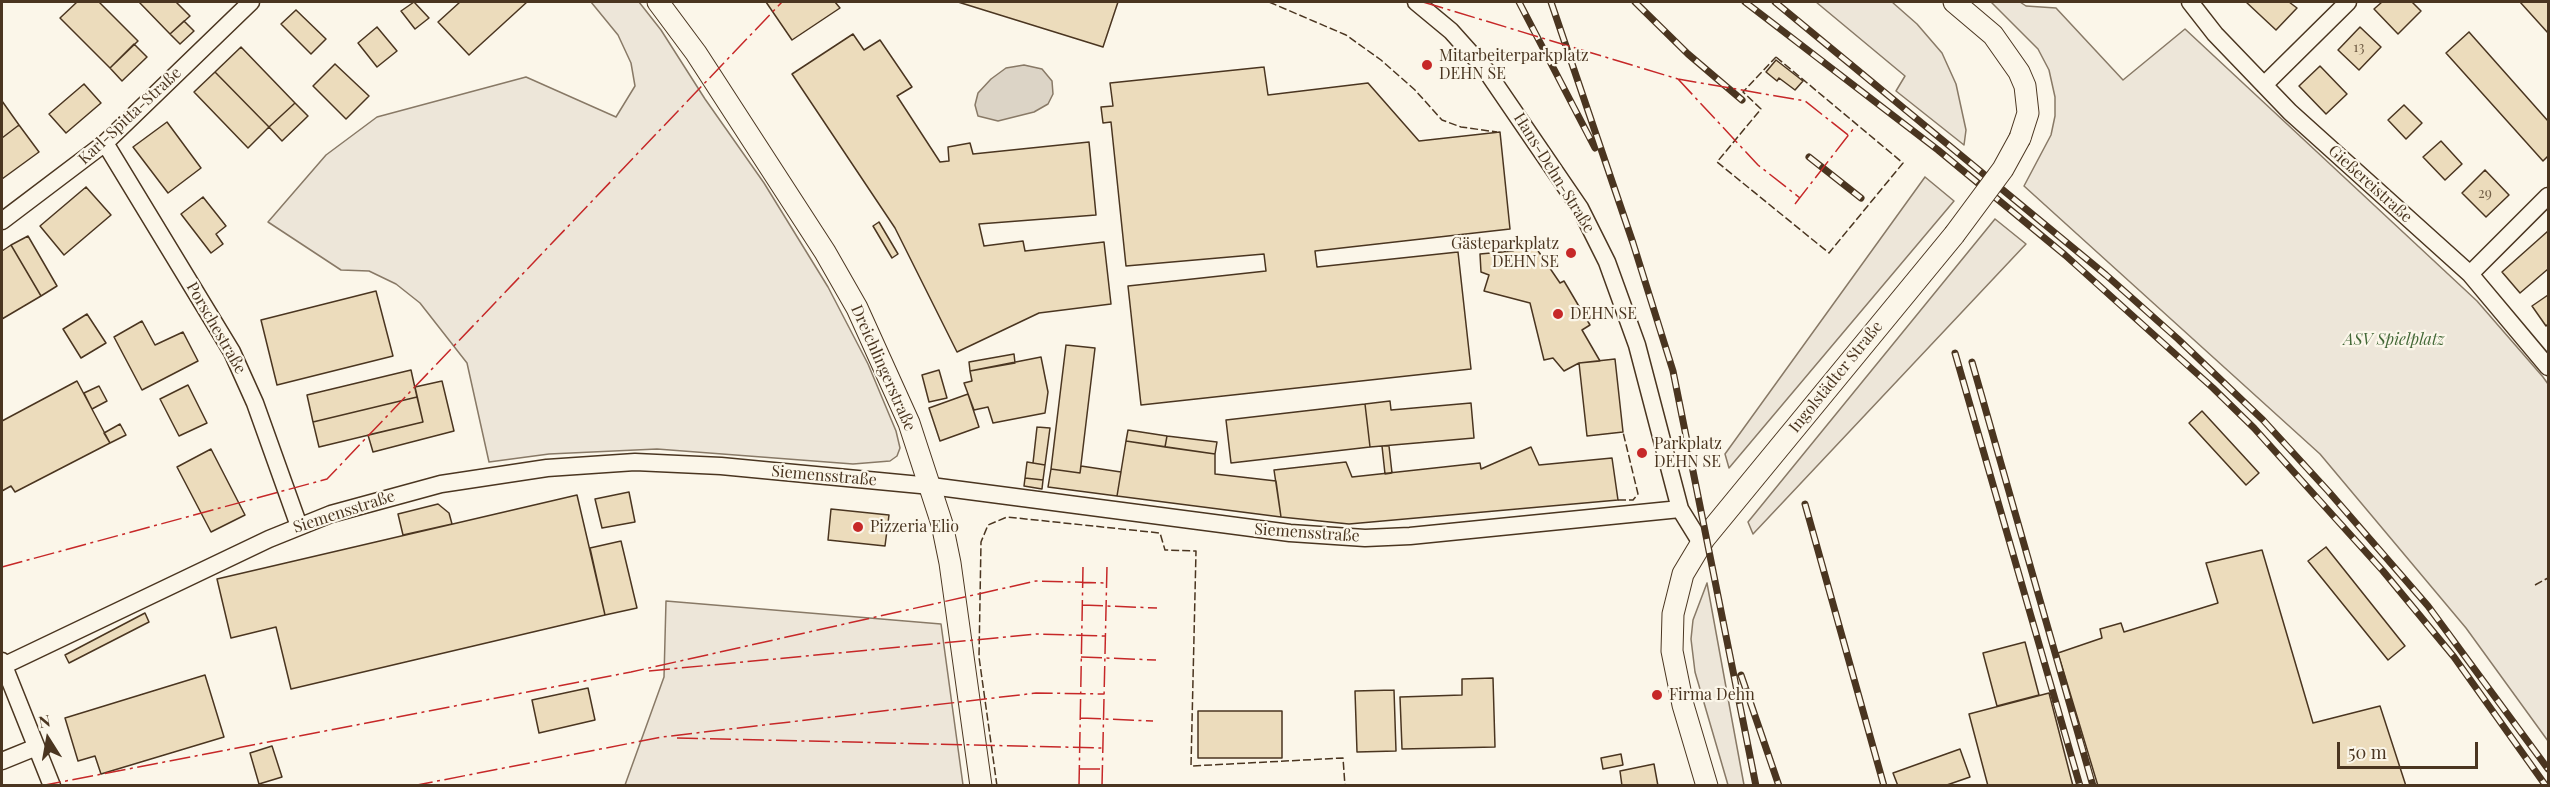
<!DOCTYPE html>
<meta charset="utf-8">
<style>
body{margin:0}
#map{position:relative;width:2550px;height:787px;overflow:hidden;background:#fbf6e9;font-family:"Playfair Display",serif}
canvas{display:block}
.frame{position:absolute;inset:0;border:3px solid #4a3520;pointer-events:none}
.north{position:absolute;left:18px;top:709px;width:60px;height:60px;-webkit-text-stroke:4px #fbf6e9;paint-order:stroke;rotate:349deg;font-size:16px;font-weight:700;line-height:24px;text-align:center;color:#4a3520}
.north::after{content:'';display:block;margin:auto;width:21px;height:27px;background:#4a3520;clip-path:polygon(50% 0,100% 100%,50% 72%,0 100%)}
.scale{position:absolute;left:2337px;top:742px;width:141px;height:27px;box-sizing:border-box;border:3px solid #4a3520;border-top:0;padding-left:8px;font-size:18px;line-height:21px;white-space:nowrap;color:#4a3520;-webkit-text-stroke:4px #fbf6e9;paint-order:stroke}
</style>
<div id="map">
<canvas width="2550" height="787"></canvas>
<div class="frame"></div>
<div class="north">N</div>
<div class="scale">50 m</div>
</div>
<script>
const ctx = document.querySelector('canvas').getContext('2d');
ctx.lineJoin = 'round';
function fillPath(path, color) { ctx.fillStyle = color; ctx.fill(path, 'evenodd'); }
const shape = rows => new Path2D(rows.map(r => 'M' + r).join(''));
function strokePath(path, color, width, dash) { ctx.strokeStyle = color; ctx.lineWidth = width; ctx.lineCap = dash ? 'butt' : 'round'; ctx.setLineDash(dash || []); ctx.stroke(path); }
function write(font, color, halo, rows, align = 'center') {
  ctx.font = font + ' "Playfair Display",serif'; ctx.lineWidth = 4.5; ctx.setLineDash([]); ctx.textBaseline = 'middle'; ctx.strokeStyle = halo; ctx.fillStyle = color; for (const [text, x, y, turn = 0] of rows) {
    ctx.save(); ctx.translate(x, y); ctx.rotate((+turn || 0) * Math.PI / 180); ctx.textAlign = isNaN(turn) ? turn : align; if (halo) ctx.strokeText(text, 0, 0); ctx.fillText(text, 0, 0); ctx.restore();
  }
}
const green = shape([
 [591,2,639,2,661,30,705,99,764,183,828,287,868,364,896,431,900,448,897,456,890,461,853,464,657,449,549,454,489,462,467,363,420,303,396,284,369,271,341,270,268,222,326,155,377,117,526,77,616,117,635,86,631,63,618,35,591,2],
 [1816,2,1892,2,1917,24,1942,53,1956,84,1966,130,1964,145,1896,91,1905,76,1816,2],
 [1991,2,2020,2,2026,6,2056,8,2123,80,2185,29,2477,301,2543,377,2548,384,2548,741,2466,628,2320,454,2024,186,2051,135,2055,116,2055,97,2049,70,2038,49,1991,2],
 [1925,177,1954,201,1729,468,1725,454,1925,177],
 [1995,219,2026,244,1753,534,1748,522,1995,219],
 [1707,583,1732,720,1744,785,1728,785,1695,672,1691,639,1693,620,1707,583],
 [666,601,941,624,963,785,625,785,664,677,666,601]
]);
fillPath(green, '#ede6d9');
strokePath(green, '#887966', 1.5);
const water = shape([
 [1024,65,1042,69,1052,81,1053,94,1048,104,1034,112,998,121,978,116,975,105,978,93,991,79,1006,68,1024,65]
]);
fillPath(water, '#dcd4c6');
strokePath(water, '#887966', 1.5);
const building = shape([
 [77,2,99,2,138,41,110,68,60,18,77,2],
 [139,2,176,2,190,16,170,34,139,2],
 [414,2,429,18,415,29,401,11,414,2],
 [460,2,527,2,469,55,438,22,460,2],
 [766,2,835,2,840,8,792,40,766,2],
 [958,2,1118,2,1103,47,958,2],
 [2246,2,2289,2,2297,8,2276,30,2246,2],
 [2382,2,2412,2,2421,11,2398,34,2374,9,2382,2],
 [2520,2,2548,2,2548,33,2520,2],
 [296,10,326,39,311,54,281,24,296,10],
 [184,21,194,31,180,44,170,34,184,21],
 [377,27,397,51,377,67,358,43,377,27],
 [2360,27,2381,47,2359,70,2338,50,2360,27],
 [2469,32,2548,121,2548,156,2543,161,2446,53,2469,32],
 [853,34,864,50,880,40,912,87,897,96,940,162,949,161,948,147,970,143,973,154,1089,142,1096,215,979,224,984,246,1023,241,1025,251,1104,242,1111,304,1039,313,957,352,895,228,792,74,853,34],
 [134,44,147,57,122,81,110,68,134,44],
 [241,47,295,103,269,127,215,72,241,47],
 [1776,60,1803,81,1795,90,1779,78,1777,81,1766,72,1776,60],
 [335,64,369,96,346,119,313,86,335,64],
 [2320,66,2347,94,2326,114,2299,86,2320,66],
 [1264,67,1268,95,1368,83,1419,141,1500,132,1510,229,1315,251,1317,267,1458,252,1471,369,1141,405,1128,286,1266,271,1264,254,1126,266,1111,122,1103,123,1101,107,1113,106,1110,83,1264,67],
 [215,72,269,127,248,148,194,92,215,72],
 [84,84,101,103,66,133,49,114,84,84],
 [2,101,19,125,2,138,2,101],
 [295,103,308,116,282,141,269,127,295,103],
 [2404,105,2422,123,2406,139,2388,120,2404,105],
 [167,122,201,168,168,193,133,147,167,122],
 [19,125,39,152,2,179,2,138,19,125],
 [2441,141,2462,164,2445,180,2423,157,2441,141],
 [2485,170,2509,195,2486,217,2462,193,2485,170],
 [86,187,111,215,64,255,40,226,86,187],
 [203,197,226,226,216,234,223,244,211,253,181,214,203,197],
 [879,222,898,254,892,258,873,226,879,222],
 [2548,231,2548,269,2520,293,2502,272,2548,231],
 [28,236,57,286,41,296,11,245,28,236],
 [1530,239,1560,283,1564,281,1590,325,1582,330,1600,361,1579,363,1564,371,1553,358,1544,360,1530,303,1484,291,1489,275,1481,272,1480,254,1513,251,1530,239],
 [11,245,41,296,2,319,2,251,11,245],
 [376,291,393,356,277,385,261,320,376,291],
 [2548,295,2548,324,2546,326,2532,306,2548,295],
 [87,314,106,343,81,358,63,329,87,314],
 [142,321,155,345,183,332,198,361,142,390,114,337,142,321],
 [1066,345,1095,348,1080,473,1051,469,1066,345],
 [1014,354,1015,363,970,371,969,362,1014,354],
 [1041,357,1048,392,1045,413,993,423,988,407,974,410,964,383,972,381,970,371,1041,357],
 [1615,359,1623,432,1587,436,1579,363,1615,359],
 [411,370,417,397,313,422,307,395,411,370],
 [939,370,947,398,929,402,922,375,939,370],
 [77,381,110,443,15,492,11,486,2,491,2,421,77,381],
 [442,381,454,431,373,452,368,435,423,422,415,387,442,381],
 [188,385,207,423,179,436,160,399,188,385],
 [99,386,107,401,92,409,84,393,99,386],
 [968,394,979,427,940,441,929,408,968,394],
 [417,397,423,422,319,447,313,422,417,397],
 [1390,401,1391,410,1471,403,1474,438,1370,447,1365,404,1390,401],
 [1365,404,1370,447,1231,463,1226,420,1365,404],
 [2202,411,2259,473,2246,485,2189,423,2202,411],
 [120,424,126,435,110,443,104,433,120,424],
 [1037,427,1050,428,1045,465,1033,463,1037,427],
 [1128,430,1167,436,1165,447,1126,441,1128,430],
 [1167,436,1217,442,1215,454,1165,447,1167,436],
 [1126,441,1215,454,1215,474,1276,481,1281,517,1117,496,1126,441],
 [1382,446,1389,446,1392,473,1385,474,1382,446],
 [1531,447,1539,465,1612,458,1618,500,1349,524,1281,517,1274,470,1346,462,1352,477,1480,463,1481,469,1531,447],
 [211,449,245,515,211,532,177,467,211,449],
 [1027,462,1045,465,1043,480,1025,478,1027,462],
 [1081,466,1121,472,1117,496,1048,487,1051,469,1080,473,1081,466],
 [1025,478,1043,480,1042,489,1024,486,1025,478],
 [629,492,635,522,602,528,595,499,629,492],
 [577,495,605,615,291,689,276,627,231,638,217,579,577,495],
 [438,504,449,513,452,524,403,535,398,514,438,504],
 [831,509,889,515,885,546,828,540,831,509],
 [621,541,637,608,605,615,590,548,621,541],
 [2326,547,2405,646,2388,660,2308,561,2326,547],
 [2262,550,2313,723,2380,706,2406,786,2098,786,2058,653,2102,638,2100,629,2121,623,2124,632,2218,603,2206,563,2262,550],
 [145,613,149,622,69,663,65,655,145,613],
 [2025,642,2039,695,1997,706,1983,653,2025,642],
 [205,675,224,737,101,774,95,756,78,761,65,718,205,675],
 [1493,678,1495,747,1402,749,1400,697,1462,695,1462,679,1493,678],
 [588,688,595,720,539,733,532,700,588,688],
 [1394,690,1396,751,1357,752,1355,691,1394,690],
 [2049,693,2073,786,1988,786,1969,714,2049,693],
 [1198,711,1282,711,1282,758,1198,758,1198,711],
 [272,746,282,777,259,784,250,753,272,746],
 [1960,749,1970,777,1944,786,1898,786,1893,773,1960,749],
 [1621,754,1623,765,1603,769,1601,758,1621,754],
 [1654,764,1658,786,1622,786,1620,771,1654,764]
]);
fillPath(building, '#ecdcbc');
strokePath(building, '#4a3520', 1.5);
const minor = shape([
 [1416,2,1451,31,1485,69,1580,208,1607,262,1637,345,1680,509,1701,543],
 [2190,2,2215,34,2290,112,2470,274,2548,367],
 [2264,85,2348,2],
 [105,143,232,352,255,403,299,526],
 [2,221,105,143,251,2],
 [2470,274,2548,196],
 [2,661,52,786],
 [3,666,269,539,331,514,441,484,547,468,635,462,721,466,931,486,1290,533,1365,538,1410,536,1680,509],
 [2,761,34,748]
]);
const tertiary = shape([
 [658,2,696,53,825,252,857,308,909,423,942,524,950,563,981,786],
 [1954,2,1993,35,2019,72,2025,86,2028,113,2020,138],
 [1707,786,1683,705,1672,651,1673,614,1683,574,1704,539,1954,235]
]);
strokePath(minor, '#4a3520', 19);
strokePath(tertiary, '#4a3520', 23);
strokePath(minor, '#fbf6e9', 16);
strokePath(tertiary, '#fbf6e9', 21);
const rail = shape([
 [1519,2,1595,148],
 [1551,2,1633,243,1673,371,1756,786],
 [1635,2,1688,54,1742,100],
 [1745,2,1938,150,2065,255,2213,388,2254,428,2383,571,2454,657,2546,786],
 [1775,2,2106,275,2178,339,2263,420,2329,492,2428,606,2548,769],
 [1809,157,1861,198],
 [1955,353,2080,786],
 [1972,362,2093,786],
 [1805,504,1884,786],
 [1741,675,1779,786]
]);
strokePath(rail, '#4a3520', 7);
strokePath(rail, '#fbf6e9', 4.5, [14]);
const tertiaryBridge = shape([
 [1954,235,2003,169,2020,138]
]);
strokePath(tertiaryBridge, '#4a3520', 23, []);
strokePath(tertiaryBridge, '#fbf6e9', 21);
strokePath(shape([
 [1269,2,1346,35,1381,60,1415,90,1442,120,1461,127,1497,132],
 [1776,57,1903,163,1829,253,1717,162,1761,109,1743,92,1776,57],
 [1618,500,1633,500,1638,494,1623,432],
 [2535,585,2548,578],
 [997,786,979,657,981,542,988,525,1007,517,1160,533,1165,550,1196,551,1191,766,1343,758,1345,786]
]), '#4a3520', 1.5, [8, 3]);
strokePath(shape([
 [1423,2,1678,79,1805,101,1848,135],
 [1678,79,1758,165,1800,198],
 [1795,204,1854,128],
 [2,567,327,479,782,2],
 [1082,605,1157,608],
 [1081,657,1156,660],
 [649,671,1037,634,1106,636],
 [1080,718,1153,721],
 [677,738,1103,748],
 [1079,769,1103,769],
 [40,786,631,672,1036,581,1107,583],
 [412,786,662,737,1036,693,1104,694],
 [1079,786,1083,567],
 [1102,786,1107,566]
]), '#c62828', 1.5, [21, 4.5, 3, 4.5]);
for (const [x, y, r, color] of [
 [1427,65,6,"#c62828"],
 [1571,253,6,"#c62828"],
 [1558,314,6,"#c62828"],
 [1642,453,6,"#c62828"],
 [858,527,6,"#c62828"],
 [1657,695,6,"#c62828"]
]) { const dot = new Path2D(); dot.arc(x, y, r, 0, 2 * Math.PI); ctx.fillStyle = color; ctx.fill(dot); strokePath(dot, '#fbf6e9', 2); }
write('14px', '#725f47', null, [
 ["13",2359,48],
 ["29",2485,194]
]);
write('16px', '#4a3520', '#fbf6e9', [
 ["Mitarbeiterparkplatz",1439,56],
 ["DEHN SE",1439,74],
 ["Gästeparkplatz",1559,244,"right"],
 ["DEHN SE",1559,262,"right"],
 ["DEHN SE",1570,314],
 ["Parkplatz",1654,444],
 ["DEHN SE",1654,462],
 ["Pizzeria Elio",870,527],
 ["Firma Dehn",1669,695]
], 'left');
write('16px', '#4a3520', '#fbf6e9', [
 ["Karl-Spitta-Straße",130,116,-43],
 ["Hans-Dehn-Straße",1554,173,58],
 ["Gießereistraße",2370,184,42],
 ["Porschestraße",216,328,60],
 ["Dreichlingerstraße",883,368,66],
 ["Ingolstädter Straße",1836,377,-51],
 ["Siemensstraße",824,476,5],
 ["Siemensstraße",344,512,-18],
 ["Siemensstraße",1307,533,4]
]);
write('italic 16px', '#436837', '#fbf6e9', [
 ["ASV Spielplatz",2394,340]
]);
</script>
